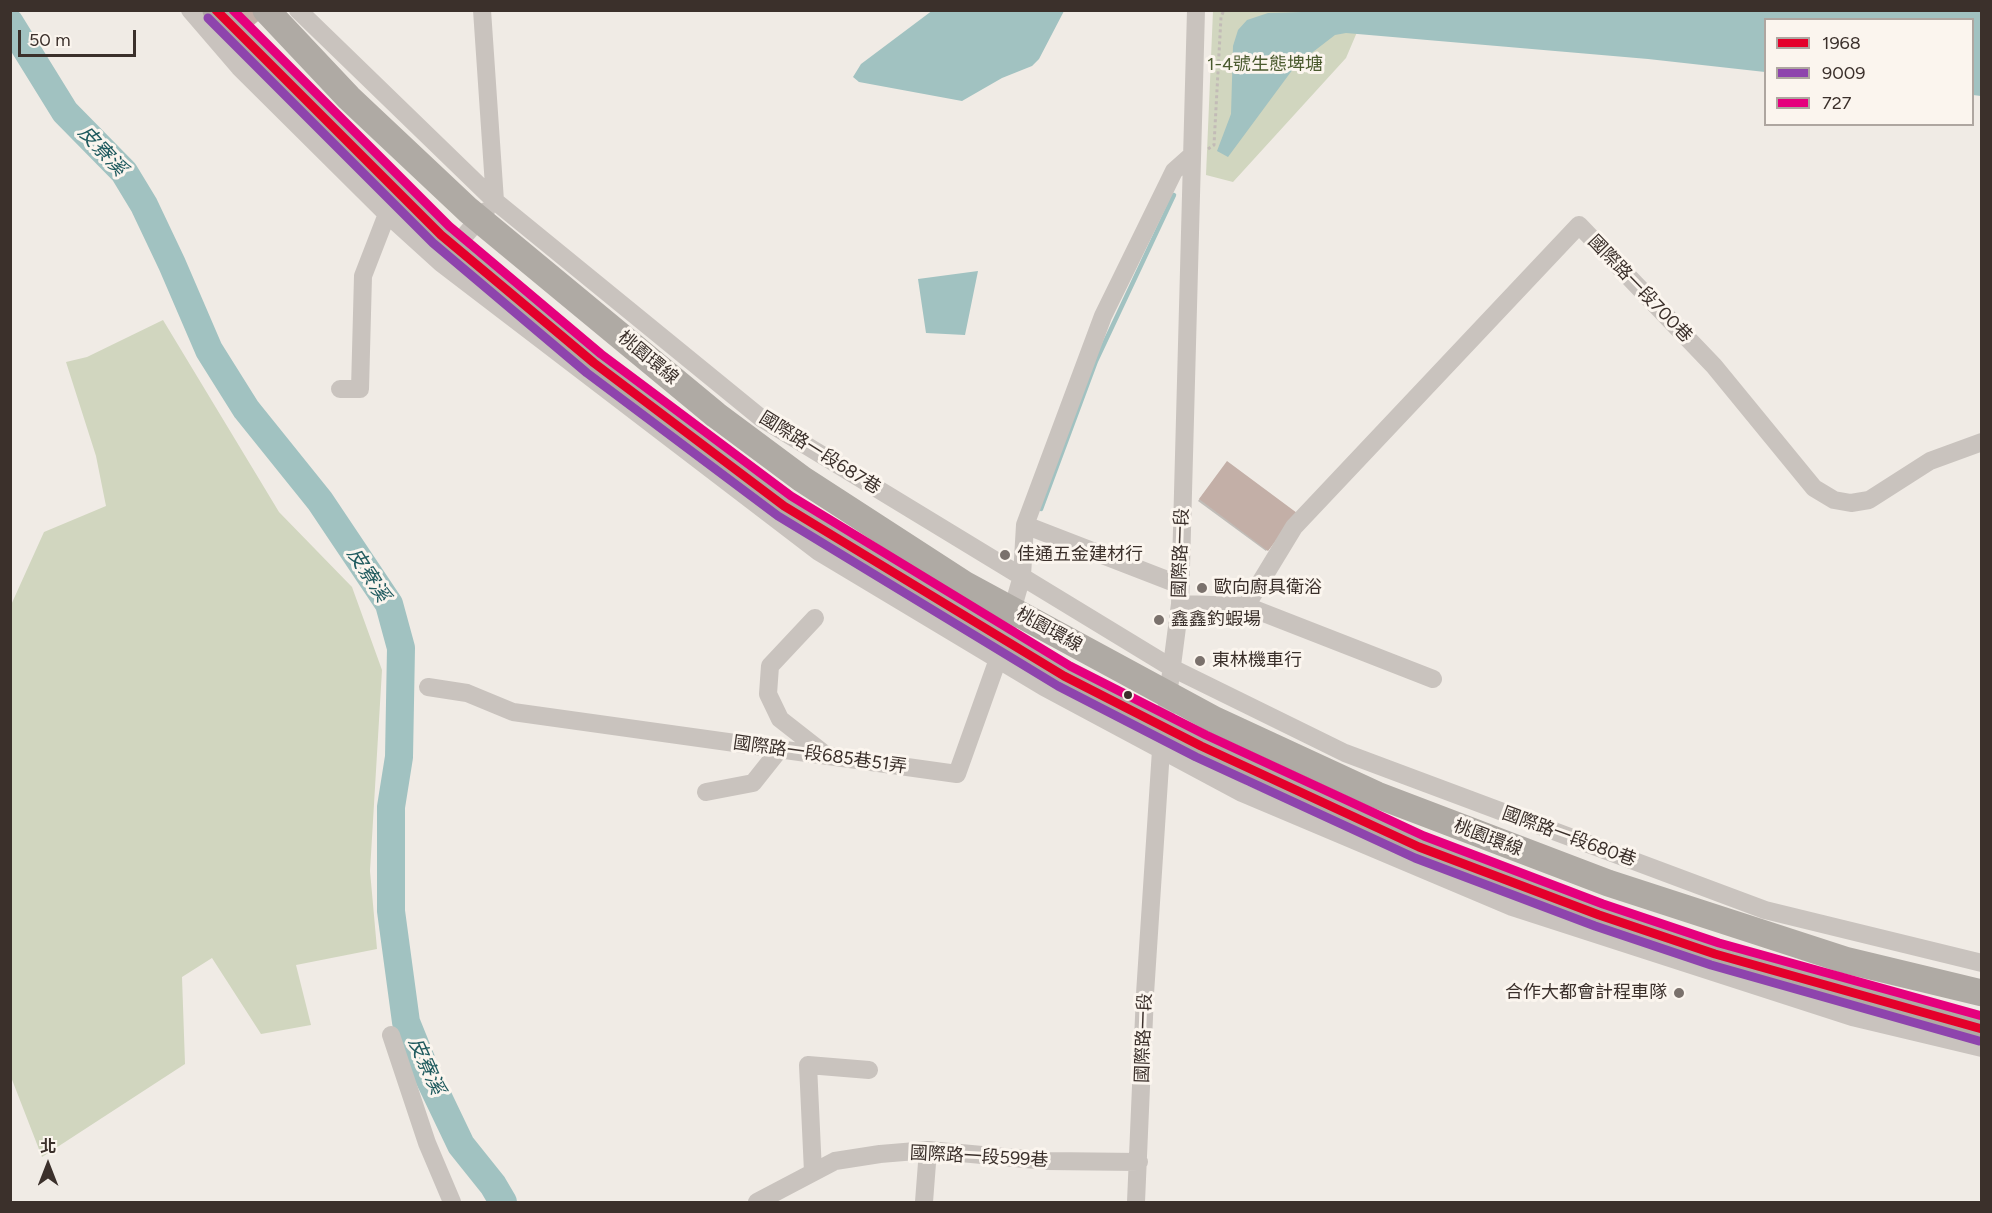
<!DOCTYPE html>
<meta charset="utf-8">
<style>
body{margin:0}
#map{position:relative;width:1992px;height:1213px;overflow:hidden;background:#f0ebe5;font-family:Figtree,"Noto Sans TC",sans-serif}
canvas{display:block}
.frame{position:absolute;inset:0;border:12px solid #3b302b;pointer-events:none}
.legend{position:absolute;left:1764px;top:18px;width:210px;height:108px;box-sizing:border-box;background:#fbf5ee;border:2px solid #aea6a0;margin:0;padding:8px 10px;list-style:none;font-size:18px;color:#3b302b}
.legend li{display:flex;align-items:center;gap:12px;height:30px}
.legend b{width:30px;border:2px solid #aea6a0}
.north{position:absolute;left:18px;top:1135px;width:60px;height:60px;-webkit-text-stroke:4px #fbf5ee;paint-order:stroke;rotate:0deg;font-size:16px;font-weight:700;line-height:24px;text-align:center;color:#3b302b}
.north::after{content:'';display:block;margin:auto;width:21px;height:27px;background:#3b302b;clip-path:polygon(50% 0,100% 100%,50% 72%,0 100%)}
.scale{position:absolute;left:18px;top:30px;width:118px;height:27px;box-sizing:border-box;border:3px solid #3b302b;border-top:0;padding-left:8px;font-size:18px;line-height:21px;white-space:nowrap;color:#3b302b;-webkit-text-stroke:4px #fbf5ee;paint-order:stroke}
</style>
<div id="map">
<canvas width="1992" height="1213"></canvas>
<div class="frame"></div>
<ul class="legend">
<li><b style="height:8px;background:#e4002b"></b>1968</li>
<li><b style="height:8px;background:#8e44ad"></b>9009</li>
<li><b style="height:8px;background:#e5007d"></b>727</li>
</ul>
<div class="north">北</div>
<div class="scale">50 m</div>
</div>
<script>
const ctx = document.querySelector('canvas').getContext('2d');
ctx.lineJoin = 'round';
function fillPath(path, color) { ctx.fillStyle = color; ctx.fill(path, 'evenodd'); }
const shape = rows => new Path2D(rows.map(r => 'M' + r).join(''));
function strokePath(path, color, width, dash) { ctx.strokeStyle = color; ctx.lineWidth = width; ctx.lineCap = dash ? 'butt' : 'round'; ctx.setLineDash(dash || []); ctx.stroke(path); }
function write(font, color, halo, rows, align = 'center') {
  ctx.font = font + ' Figtree,"Noto Sans TC",sans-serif'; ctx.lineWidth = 6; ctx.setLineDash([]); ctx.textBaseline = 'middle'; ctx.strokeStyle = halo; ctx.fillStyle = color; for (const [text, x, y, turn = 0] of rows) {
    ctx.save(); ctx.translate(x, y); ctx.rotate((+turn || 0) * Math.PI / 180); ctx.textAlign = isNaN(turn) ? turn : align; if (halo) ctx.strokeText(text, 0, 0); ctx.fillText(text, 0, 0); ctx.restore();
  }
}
fillPath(shape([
 [1213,11,1366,11,1346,58,1233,182,1206,175],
 [163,320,279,512,352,587,382,670,370,871,377,949,296,965,311,1025,261,1034,212,958,182,977,185,1064,42,1157,11,1077,11,605,44,532,106,506,96,456,66,362,87,357]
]), '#d1d6bf');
fillPath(shape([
 [933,10,1064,10,1064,11,1039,59,1032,66,1002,78,962,101,859,82,853,77,861,64],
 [1336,11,1981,11,1981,96,1973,95,1972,20,1766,20,1765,72,1648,59,1346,33,1335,35,1296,65,1228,157,1217,151,1231,114,1233,46,1238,30,1247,20,1268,13],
 [978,271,965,335,926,333,918,279]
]), '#a1c2c1');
fillPath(shape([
 [1227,463,1295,513,1266,551,1198,501]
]), '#0003');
strokePath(shape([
 [1041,509,1096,361,1174,195]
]), '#a1c2c1', 4.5);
strokePath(shape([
 [10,23,65,112,124,172,144,205,172,264,209,350,246,409,320,501,389,604,401,648,399,757,391,807,391,911,406,1022,427,1074,461,1145,493,1185,503,1202]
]), '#a1c2c1', 28);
fillPath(shape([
 [208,10,271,10,235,41],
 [1227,461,1297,513,1268,551,1199,499]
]), '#c3afa7');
strokePath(shape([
 [1208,149,1214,145,1221,17,1224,10]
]), '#c2bbb6', 3, [3, 3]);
strokePath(shape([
 [190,10,239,67,387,214,441,263],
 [298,10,495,201,761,418,1172,668,1345,753,1765,910,1982,963],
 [482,10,495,201],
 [486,211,441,263,819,552,1044,687,1242,793,1512,907,1852,1017,1982,1048],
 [340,389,360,389,363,276,387,214],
 [1025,525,1180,585],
 [1180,604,1246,606,1433,679],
 [1246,606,1294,527,1579,225,1714,366,1814,488,1834,500,1851,503,1869,500,1930,461,1982,442],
 [815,618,770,666,768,694,780,719,826,755],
 [428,687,467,693,513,712,957,774,998,659,1022,576,1025,525,1103,316,1174,171,1192,155],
 [706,792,753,783,780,749],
 [391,1035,427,1143,452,1202],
 [813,1172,808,1065,869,1070],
 [757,1202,835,1161,880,1154,928,1150,1047,1161,1139,1162],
 [924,1202,928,1150],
 [1136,1202,1145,994,1161,750,1180,604,1196,10]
]), '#c9c3be', 18);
strokePath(shape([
 [216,10,441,235,594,363,784,506,1064,676,1201,746,1419,847,1466,865,1599,915,1715,954,1982,1029],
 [266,10,349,98,468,210,716,415,802,479,964,584,1215,720,1377,795,1608,883,1845,960,1982,993]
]), '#afaaa4', 27);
strokePath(shape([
 [216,10,441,235,594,363,784,506,1064,676,1201,746,1419,847,1599,915,1715,954,1982,1029]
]), '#e4002b', 9);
strokePath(shape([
 [208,18,433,243,587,373,778,516,1058,686,1196,757,1415,858,1595,926,1711,965,1979,1041]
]), '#8e44ad', 9);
strokePath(shape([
 [233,10,449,226,601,354,791,496,1070,666,1206,735,1424,836,1603,904,1719,943,1982,1016]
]), '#e5007d', 9);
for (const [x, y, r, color] of [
 [1005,555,6,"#7a716c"],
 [1202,588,6,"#7a716c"],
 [1159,620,6,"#7a716c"],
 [1200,661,6,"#7a716c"],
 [1128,695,5,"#3b302b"],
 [1679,993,6,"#7a716c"]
]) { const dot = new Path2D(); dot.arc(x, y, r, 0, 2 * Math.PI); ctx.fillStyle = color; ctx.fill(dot); strokePath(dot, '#fbf5ee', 2); }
write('18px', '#4a5a2e', '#fbf5ee', [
 ["1-4號生態埤塘",1265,65]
]);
write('18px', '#3b302b', '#fbf5ee', [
 ["國際路一段700巷",1640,289,46],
 ["桃園環線",648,358,40],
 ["國際路一段687巷",820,453,32],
 ["國際路一段",1181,553,-88],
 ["桃園環線",1049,630,29],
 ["國際路一段685巷51弄",820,755,8],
 ["國際路一段680巷",1569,837,20],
 ["桃園環線",1488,838,21],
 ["國際路一段",1144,1038,-88],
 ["國際路一段599巷",979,1157,3]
]);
write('18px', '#3b302b', '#fbf5ee', [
 ["佳通五金建材行",1017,555],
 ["歐向廚具衛浴",1214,588],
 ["鑫鑫釣蝦場",1171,620],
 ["東林機車行",1212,661],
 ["合作大都會計程車隊",1667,993,"right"]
], 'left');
write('italic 20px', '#1f5a5e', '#fbf5ee', [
 ["皮寮溪",102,151,47],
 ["皮寮溪",368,575,57],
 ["皮寮溪",426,1066,66]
]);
</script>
